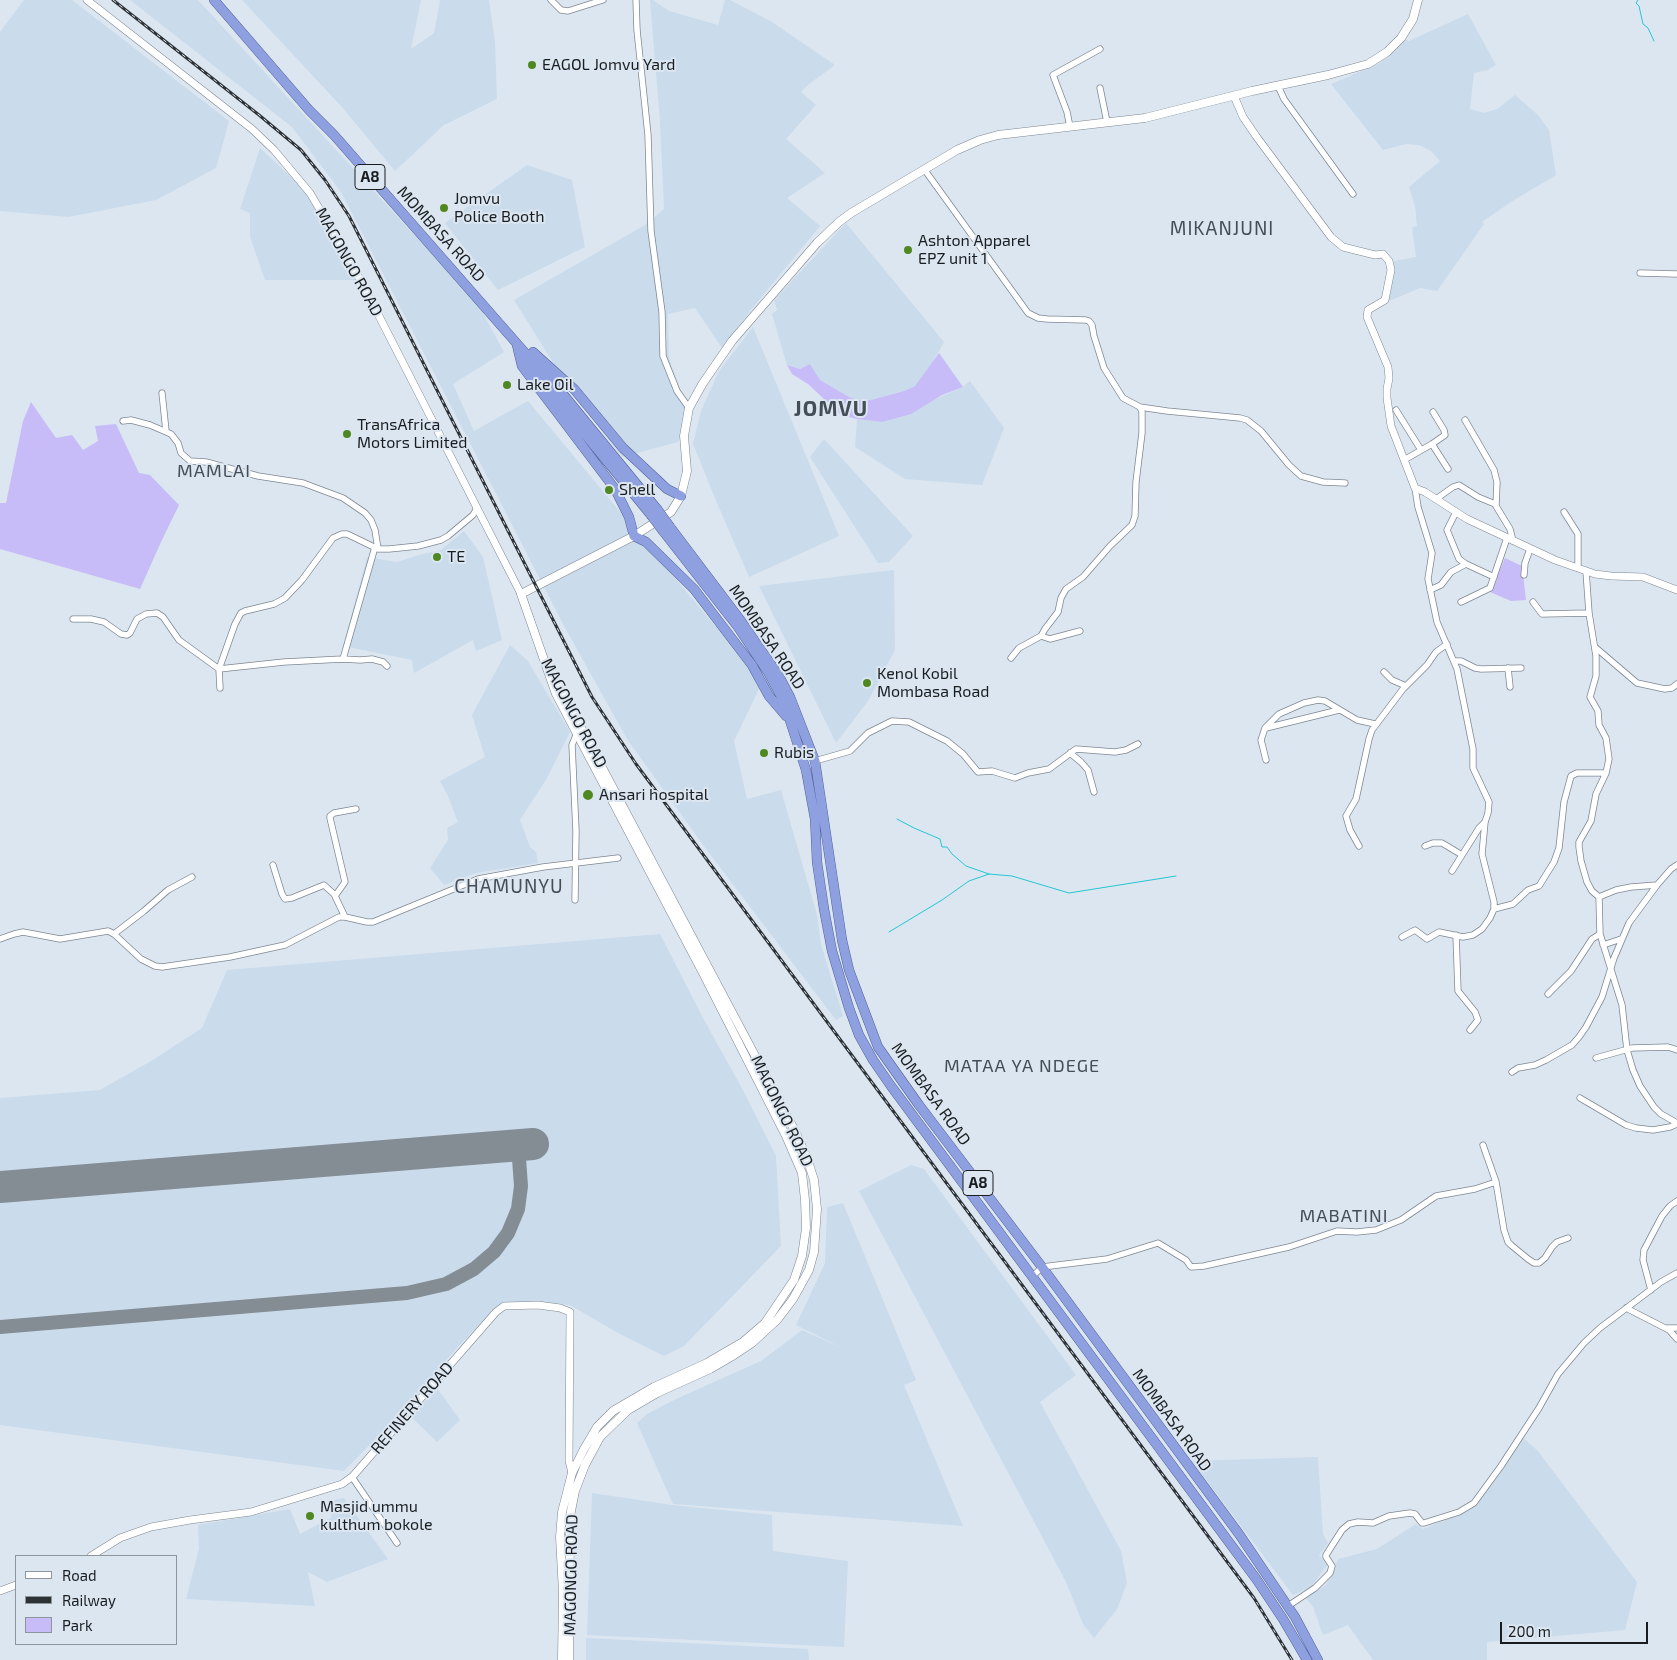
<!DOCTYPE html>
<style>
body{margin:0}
#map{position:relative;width:1677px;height:1660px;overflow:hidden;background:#dce6f1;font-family:"Exo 2",sans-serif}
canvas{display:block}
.legend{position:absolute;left:15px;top:1555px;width:162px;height:90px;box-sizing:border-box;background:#dce6f1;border:1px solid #8e969d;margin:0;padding:6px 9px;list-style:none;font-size:15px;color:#191d20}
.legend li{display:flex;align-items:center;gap:10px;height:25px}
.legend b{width:25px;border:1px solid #8e969d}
.scale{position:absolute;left:1500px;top:1622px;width:148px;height:22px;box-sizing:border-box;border:2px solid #191d20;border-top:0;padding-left:6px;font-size:15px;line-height:18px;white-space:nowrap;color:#191d20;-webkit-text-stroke:4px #dce6f1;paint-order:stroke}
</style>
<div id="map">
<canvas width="1677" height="1660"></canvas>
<ul class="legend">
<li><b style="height:6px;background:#fff"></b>Road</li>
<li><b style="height:6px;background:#2d3236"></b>Railway</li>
<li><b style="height:14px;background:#c7bcf7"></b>Park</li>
</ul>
<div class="scale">200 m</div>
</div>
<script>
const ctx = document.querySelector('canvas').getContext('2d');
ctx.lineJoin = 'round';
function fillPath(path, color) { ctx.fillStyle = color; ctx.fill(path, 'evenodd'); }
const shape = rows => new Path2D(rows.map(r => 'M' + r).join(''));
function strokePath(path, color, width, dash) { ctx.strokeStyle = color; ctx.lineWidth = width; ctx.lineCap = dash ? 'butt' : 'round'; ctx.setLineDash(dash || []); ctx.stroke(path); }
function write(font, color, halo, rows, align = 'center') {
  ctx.font = font + ' "Exo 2",sans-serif'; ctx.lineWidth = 4; ctx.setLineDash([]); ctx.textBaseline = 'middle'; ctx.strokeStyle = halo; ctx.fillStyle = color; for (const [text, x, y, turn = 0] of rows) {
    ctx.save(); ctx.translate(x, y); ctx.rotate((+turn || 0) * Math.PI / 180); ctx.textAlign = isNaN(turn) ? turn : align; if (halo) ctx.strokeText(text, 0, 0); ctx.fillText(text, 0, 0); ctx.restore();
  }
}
fillPath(shape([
 [24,0,72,0,229,121,216,168,156,200,68,217,0,211,0,32],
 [130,0,198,0,478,304,504,352,453,384,474,431,528,401,715,626,746,656,759,689,734,741,747,799,781,790,817,915,821,944,843,1016,836,1020,706,849,627,739,564,626,341,192,292,127],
 [242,0,421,0,411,49,434,33,440,0,489,0,495,42,497,99,444,125,395,171,341,106],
 [650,0,653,0,669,11,718,25,725,0,730,0,772,22,835,65,809,84,801,92,816,105,786,139,825,173,787,198,820,226,750,311,722,348,695,308,668,314,669,358,687,408,678,442,622,457,572,393,514,300,645,225,664,209,660,122],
 [1468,14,1496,65,1488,70,1474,73,1470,109,1484,113,1497,109,1515,95,1537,114,1549,130,1556,175,1511,202,1482,222,1484,224,1437,291,1420,288,1387,302,1394,261,1416,257,1412,227,1417,226,1415,206,1409,187,1440,161,1431,151,1419,145,1406,144,1383,150,1331,84,1378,64,1396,50,1405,39,1409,41],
 [260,148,309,194,356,280,265,280,250,237,250,213,240,209],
 [527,165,572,180,585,247,498,290,445,223],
 [846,223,944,342,931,365,915,386,904,391,871,400,858,400,849,397,820,380,810,364,800,369,787,365,772,314,777,310,774,300],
 [753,327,839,536,749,577,717,503,693,444,701,411,719,371],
 [970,381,1004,428,982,485,905,479,855,447,857,419,882,422,963,387],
 [824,439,913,536,889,562,878,563,810,457],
 [464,531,483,557,502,640,476,651,473,640,414,673,412,660,343,646,367,557,397,562,419,555,441,550],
 [894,570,895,650,868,701,836,743,759,586],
 [510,645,528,661,570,732,547,778,520,820,530,847,536,852,538,863,476,873,444,885,430,868,448,840,447,828,458,822,447,794,440,781,485,757,472,715],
 [660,934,703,1018,744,1092,776,1156,781,1246,684,1346,664,1356,618,1333,570,1305,543,1303,495,1309,456,1349,396,1418,344,1471,0,1425,0,1098,100,1090,151,1061,202,1028,227,970],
 [911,1165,924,1169,1076,1375,1040,1402,1121,1551,1127,1583,1117,1609,1094,1638,1083,1624,1066,1582,859,1191],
 [843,1203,916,1380,904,1385,963,1526,673,1504,637,1423,647,1414,676,1399,761,1361,802,1330,844,1349,796,1325,825,1263,827,1207],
 [437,1388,460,1420,437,1442,411,1417],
 [1523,1438,1537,1450,1637,1582,1625,1630,1487,1642,1487,1660,1373,1660,1348,1625,1323,1635,1313,1607,1306,1598,1326,1585,1338,1559,1377,1549,1416,1524,1423,1529,1468,1511,1478,1503],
 [1318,1457,1323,1534,1328,1543,1319,1555,1327,1565,1311,1587,1293,1595,1192,1461],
 [592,1493,672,1505,772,1515,773,1551,848,1561,844,1647,587,1635],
 [344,1498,388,1559,327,1582,308,1572,315,1606,186,1599,199,1549,198,1525,290,1509,300,1534,332,1517,324,1502],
 [586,1638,808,1649,809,1660,586,1660]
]), '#cadbeb');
fillPath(shape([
 [939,353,963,387,942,395,911,414,882,422,857,419,841,415,808,384,792,374,787,365,800,369,810,364,820,380,849,397,858,400,871,400,904,391,915,386],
 [31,402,56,438,72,435,83,450,98,441,95,426,116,424,139,473,150,475,179,505,161,542,140,589,0,549,0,503,6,503,23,421],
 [1505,558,1522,566,1526,600,1511,601,1490,592]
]), '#c7bcf7');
strokePath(shape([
 [1638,0,1636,3,1639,6,1643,24,1648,28,1654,41],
 [897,819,914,828,940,839,942,847,947,847,952,854,966,866,989,874],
 [889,932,942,900,969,881,989,874,1012,876,1069,893,1176,876]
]), '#25c6d1', 1);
strokePath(shape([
 [0,1327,407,1293,446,1284,474,1269,494,1252,508,1233,518,1209,521,1186,518,1145]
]), '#848c94', 14);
strokePath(shape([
 [0,1187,533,1144]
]), '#848c94', 32);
const minor = shape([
 [551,0,561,10,568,11,603,0],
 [636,0,637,30,648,135,651,231,662,312,663,356,677,391,689,408],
 [1278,86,1284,99,1353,194],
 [1100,88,1107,122],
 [1070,127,1067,112,1053,75,1100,49],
 [924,169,1028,313,1038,318,1047,319,1086,320,1089,321,1092,325,1094,336,1104,368,1123,398,1140,407,1142,412,1142,433,1136,482,1135,516,1132,525,1110,546,1083,577,1066,589,1061,598,1058,612,1045,629,1041,636,1019,648,1011,658],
 [1640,273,1677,274],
 [162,393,166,431],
 [1140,407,1167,411,1240,418,1247,420,1261,431,1289,465,1301,476,1323,482,1345,483],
 [1396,410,1421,450],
 [1465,420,1494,470,1497,482,1496,506,1510,529,1513,541],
 [123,421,131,420,150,425,171,434,178,443,181,453,190,461,206,462,258,476,303,483,343,498,365,513,371,520,375,530,378,549],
 [1432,444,1448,469],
 [1404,460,1432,444,1445,435,1444,430,1433,412],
 [1436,499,1453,487,1459,485,1478,497,1495,504],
 [1456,512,1447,530,1459,559,1466,564,1494,577],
 [1564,512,1578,534,1578,568],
 [1586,571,1589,613,1596,656,1596,676,1590,697,1598,711,1599,725,1606,738,1609,759,1606,773,1596,794,1591,821,1579,842,1579,847,1581,861,1587,882,1592,891,1599,897,1600,934,1622,1005,1627,1050,1633,1070,1640,1086,1654,1107,1661,1114,1677,1123],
 [1524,575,1525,563,1530,549],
 [1430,590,1441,585,1451,572,1466,564],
 [1461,602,1490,588,1507,538],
 [1533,602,1542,614,1589,613],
 [73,619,91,619,104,622,121,634,127,635,130,633,137,619,146,614,157,613,163,617,179,640,219,669,284,662,343,659,360,660,372,659,383,662,387,666],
 [1041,636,1050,639,1080,631],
 [1596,648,1637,683,1665,689,1672,688,1677,684],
 [343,659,375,547],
 [1455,661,1461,661,1475,668,1481,669,1521,668],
 [1508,668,1510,687],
 [1384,672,1392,680,1406,686],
 [220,688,219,669,235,624,241,613,245,611,274,604,285,598,302,580,333,538,342,534,347,534,378,549,389,549,418,546,441,540,448,536,473,515,477,508],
 [1266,728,1339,710],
 [1070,753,1081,762,1088,770,1094,792],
 [1266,760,1261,740,1265,728,1279,714,1304,703,1318,700,1325,701,1357,720,1375,724],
 [815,761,850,751,868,733,892,721,909,722,947,741,963,754,978,772,992,771,1015,778,1028,773,1049,769,1076,749,1115,752,1126,750,1138,744],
 [1359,846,1350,830,1346,816,1356,799,1369,739,1372,730,1403,689,1427,665,1436,652,1447,644],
 [1425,846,1433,843,1442,843,1462,855],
 [273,865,282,894,285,899,292,898,324,885,335,895],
 [1452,871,1479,828,1485,822],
 [1599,897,1616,890,1631,887,1657,885],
 [575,900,576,831,572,745,577,733],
 [1494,909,1513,904,1528,890,1539,886,1554,862,1559,848,1564,802,1571,776,1577,773,1606,773],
 [345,917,335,896,345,882,330,818,330,816,334,813,356,809],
 [114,934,144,911,168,890,192,877],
 [1456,935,1458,991,1475,1012,1478,1020,1470,1030],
 [1402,937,1415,930,1427,939,1439,932,1463,937,1473,935,1482,929,1490,918,1494,909,1494,902,1482,854,1485,822,1488,813,1489,802,1473,768,1473,749,1457,669,1437,622,1428,579,1432,553,1418,507,1415,488],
 [0,939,14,934,23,932,60,939,108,931,114,934,141,959,155,966,162,967,230,957,285,945,339,917,345,917,367,922,373,922,478,879,543,867,618,858],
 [1603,945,1621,939],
 [1548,994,1571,971,1592,939,1600,934],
 [1596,1058,1632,1048,1668,1047,1677,1050],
 [1512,1072,1518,1068,1535,1065,1546,1060,1572,1045,1579,1037,1586,1027,1602,997,1614,958,1629,923,1657,885,1671,869,1677,865],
 [1580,1098,1626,1125,1636,1128,1653,1130,1670,1127,1677,1124],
 [1483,1145,1496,1182,1504,1230,1508,1242,1511,1245,1528,1259,1534,1263,1539,1263,1545,1258,1552,1247,1557,1242,1568,1238],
 [1032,1277,1042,1267,1107,1259,1158,1243,1186,1260,1191,1267,1204,1266,1289,1247,1337,1231,1357,1232,1376,1230,1401,1220,1436,1196,1475,1189,1496,1182],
 [1651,1290,1643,1260,1644,1250,1662,1216,1670,1206,1677,1201],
 [1626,1308,1669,1330,1677,1339],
 [1667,1328,1677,1328],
 [352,1477,397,1543],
 [1288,1606,1315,1588,1330,1573,1332,1566,1326,1557,1326,1555,1342,1530,1349,1524,1358,1522,1373,1523,1389,1516,1410,1513,1415,1514,1422,1523,1424,1523,1459,1512,1474,1503,1501,1466,1539,1408,1558,1374,1584,1343,1600,1328,1661,1282,1677,1273]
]);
const tertiary = shape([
 [87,0,252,129,274,150,310,193,348,257,380,318,521,594],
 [1234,96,1243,117,1256,136,1331,237,1343,247,1375,255,1383,254,1389,261,1391,270,1385,300,1368,310,1367,317,1388,367,1389,378,1387,389,1387,398,1391,426,1415,488,1425,492,1467,519,1555,560,1595,574,1611,576,1643,577,1677,590],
 [91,1556,120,1538,151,1527,190,1520,251,1512,342,1484,353,1476,496,1312,504,1306,538,1305,560,1308,570,1312,569,1461,572,1473],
 [0,1591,16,1585]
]);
const secondary = shape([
 [552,673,795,1131,807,1158,814,1180,817,1209,814,1252,809,1270,793,1299,777,1320,752,1343,734,1355,710,1369,657,1393,628,1410,600,1437,585,1465,575,1491,570,1516,569,1660],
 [562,1660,563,1592,560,1537,562,1512,572,1473,584,1449,597,1427,613,1411,654,1387,707,1363,743,1342,765,1323,794,1280,802,1256,806,1228,805,1200,802,1173,786,1136,703,973,556,694,521,594,634,536,671,512,681,496,687,471,684,436,689,408,703,383,732,341,817,243,839,222,851,213,957,150,980,140,998,135,1145,118,1252,91,1328,75,1368,64,1387,52,1401,38,1413,19,1418,0]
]);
const trunk = shape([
 [214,0,309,110,334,135,526,354,535,360,657,509],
 [517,345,522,366,615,489,629,517,634,536,646,542,694,589,752,665,769,696,786,716],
 [533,352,574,389,623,448,667,489,681,496],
 [526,354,529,366,651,515],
 [670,527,741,621,779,676,790,697,815,761,842,940,849,970,878,1047,919,1105,1042,1267,1239,1534,1295,1617,1318,1660],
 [663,531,738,627,768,672,784,702,806,770,815,819,817,862,824,909,832,951,849,1008,859,1035,873,1060,891,1086,1257,1580,1283,1619,1307,1660]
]);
strokePath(minor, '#7e8791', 7);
strokePath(tertiary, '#7e8791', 8);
strokePath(secondary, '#7e8791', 9);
strokePath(trunk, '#526397', 10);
strokePath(minor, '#fff', 5.5);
strokePath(tertiary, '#fff', 7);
strokePath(secondary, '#fff', 8);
strokePath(trunk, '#8ea0df', 9);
const rail = shape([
 [113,0,259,115,301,150,325,180,349,216,592,697,636,764,1254,1598,1292,1660]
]);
strokePath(rail, '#2d3236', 3);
strokePath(rail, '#dce6f1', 1, [4]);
const trunkBridge = shape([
 [657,509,670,527],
 [651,515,663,531]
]);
strokePath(trunkBridge, '#526397', 10, []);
strokePath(trunkBridge, '#8ea0df', 9);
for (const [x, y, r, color] of [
 [532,65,5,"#4f8721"],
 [444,208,5,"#4f8721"],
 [908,250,5,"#4f8721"],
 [507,385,5,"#4f8721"],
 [347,434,5,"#4f8721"],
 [609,490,5,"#4f8721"],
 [437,557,5,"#4f8721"],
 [867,683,5,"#4f8721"],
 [764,753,5,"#4f8721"],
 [588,795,6,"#4f8721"],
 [310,1516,5,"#4f8721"]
]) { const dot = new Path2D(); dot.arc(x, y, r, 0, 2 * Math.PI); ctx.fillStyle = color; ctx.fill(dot); strokePath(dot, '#dce6f1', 2); }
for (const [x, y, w] of [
 [370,177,30],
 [978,1183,30]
]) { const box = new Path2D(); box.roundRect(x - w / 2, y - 12.5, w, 25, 4); ctx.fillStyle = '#dce6f1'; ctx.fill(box); strokePath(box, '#191d20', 1); }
write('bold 15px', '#191d20', null, [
 ["A8",370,177],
 ["A8",978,1183]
]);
write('16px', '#191d20', '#dce6f1', [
 ["EAGOL Jomvu Yard",542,65],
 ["Jomvu",454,199],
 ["Police Booth",454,217],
 ["Ashton Apparel",918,241],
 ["EPZ unit 1",918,259],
 ["Lake Oil",517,385],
 ["TransAfrica",357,425],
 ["Motors Limited",357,443],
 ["Shell",619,490],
 ["TE",447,557],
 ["Kenol Kobil",877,674],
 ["Mombasa Road",877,692],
 ["Rubis",774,753],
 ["Ansari hospital",599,795],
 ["Masjid ummu",320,1507],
 ["kulthum bokole",320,1525]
], 'left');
write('16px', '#191d20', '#dce6f1', [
 ["MOMBASA ROAD",441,234,48],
 ["MAGONGO ROAD",349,262,61],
 ["MOMBASA ROAD",767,637,56],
 ["MAGONGO ROAD",574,713,62],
 ["MOMBASA ROAD",931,1094,54],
 ["MAGONGO ROAD",782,1111,64],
 ["REFINERY ROAD",412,1408,-49],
 ["MOMBASA ROAD",1172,1420,54],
 ["MAGONGO ROAD",571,1575,-89]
]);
ctx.letterSpacing = '1px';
write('18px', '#454e57', '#dce6f1', [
 ["MAMLAI",214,471],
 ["MATAA YA NDEGE",1022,1066],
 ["MABATINI",1344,1216]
]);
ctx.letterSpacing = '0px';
ctx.letterSpacing = '1px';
write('19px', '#454e57', '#dce6f1', [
 ["MIKANJUNI",1222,229],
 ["CHAMUNYU",509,887]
]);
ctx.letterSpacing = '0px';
ctx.letterSpacing = '1px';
write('bold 21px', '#454e57', '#dce6f1', [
 ["JOMVU",831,409]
]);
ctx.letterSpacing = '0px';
</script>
